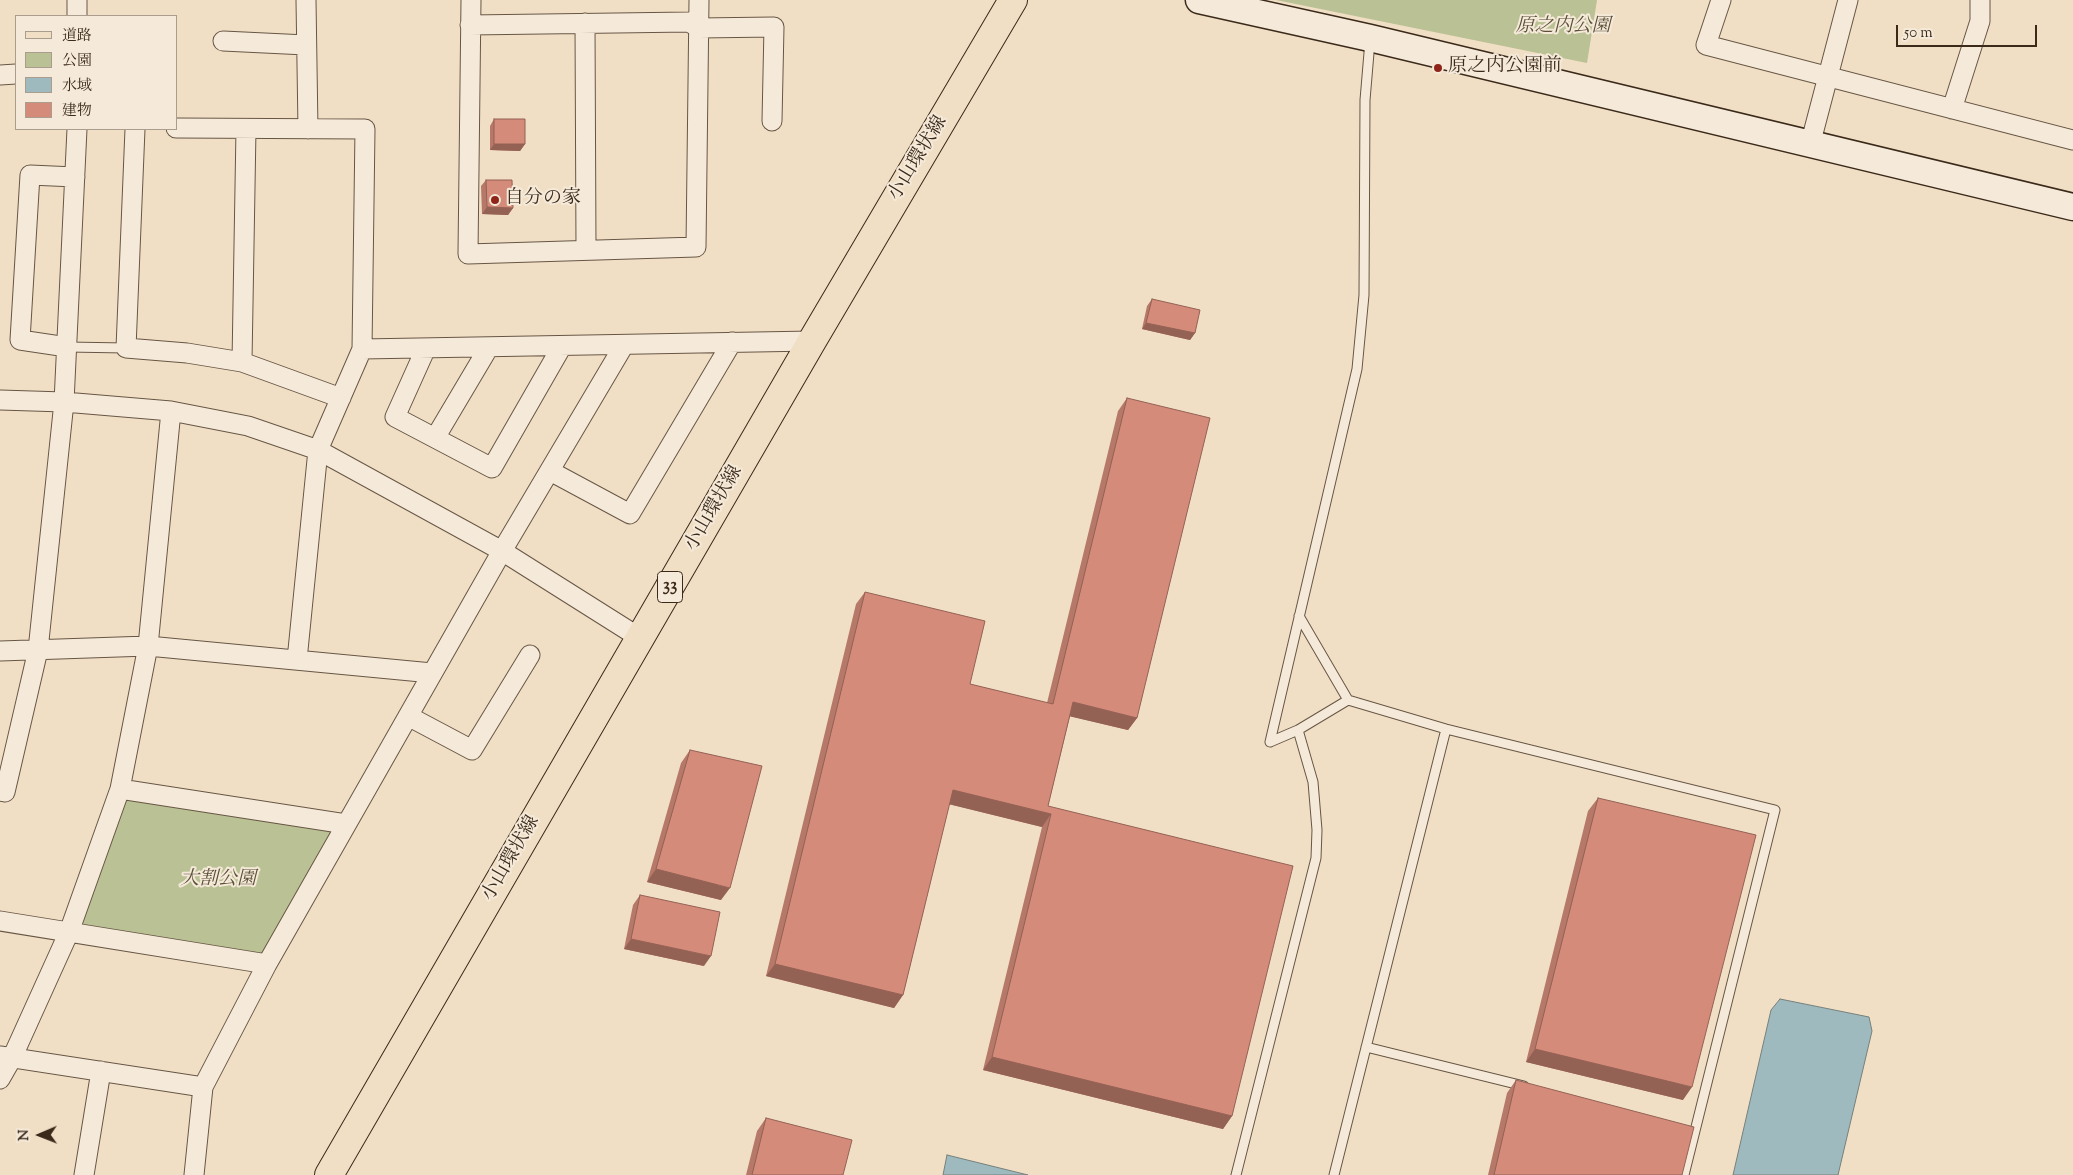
<!DOCTYPE html>
<meta charset="utf-8">
<style>
body{margin:0}
#map{position:relative;width:2073px;height:1175px;overflow:hidden;background:#f0dfc5;font-family:"Sorts Mill Goudy","Noto Serif JP",serif}
canvas{display:block}
.legend{position:absolute;left:15px;top:15px;width:162px;height:115px;box-sizing:border-box;background:#f5ead9;border:1px solid #ab9d8d;margin:0;padding:6px 9px;list-style:none;font-size:15px;color:#3b291a}
.legend li{display:flex;align-items:center;gap:10px;height:25px}
.legend b{width:25px;border:1px solid #ab9d8d}
.north{position:absolute;left:15px;top:1110px;width:50px;height:50px;-webkit-text-stroke:4px #f5ead9;paint-order:stroke;rotate:269deg;font-size:14px;font-weight:700;line-height:20px;text-align:center;color:#3b291a}
.north::after{content:'';display:block;margin:auto;width:18px;height:22px;background:#3b291a;clip-path:polygon(50% 0,100% 100%,50% 72%,0 100%)}
.scale{position:absolute;left:1896px;top:25px;width:141px;height:22px;box-sizing:border-box;border:2px solid #3b291a;border-top:0;padding-left:6px;font-size:15px;line-height:18px;white-space:nowrap;color:#3b291a;-webkit-text-stroke:4px #f5ead9;paint-order:stroke}
</style>
<div id="map">
<canvas width="2073" height="1175"></canvas>
<ul class="legend">
<li><b style="height:6px;background:#f0dfc5"></b>道路</li>
<li><b style="height:14px;background:#bac194"></b>公園</li>
<li><b style="height:14px;background:#9ebabe"></b>水域</li>
<li><b style="height:14px;background:#d48b79"></b>建物</li>
</ul>
<div class="north">N</div>
<div class="scale">50 m</div>
</div>
<script>
const ctx = document.querySelector('canvas').getContext('2d');
ctx.lineJoin = 'round';
function fillPath(path, color) { ctx.fillStyle = color; ctx.fill(path, 'evenodd'); }
const shape = rows => new Path2D(rows.map(r => 'M' + r).join(''));
function strokePath(path, color, width, dash) { ctx.strokeStyle = color; ctx.lineWidth = width; ctx.lineCap = dash ? 'butt' : 'round'; ctx.setLineDash(dash || []); ctx.stroke(path); }
function write(font, color, halo, rows, align = 'center') {
  ctx.font = font + ' "Sorts Mill Goudy","Noto Serif JP",serif'; ctx.lineWidth = 4; ctx.setLineDash([]); ctx.textBaseline = 'middle'; ctx.strokeStyle = halo; ctx.fillStyle = color; for (const [text, x, y, turn = 0] of rows) {
    ctx.save(); ctx.translate(x, y); ctx.rotate((+turn || 0) * Math.PI / 180); ctx.textAlign = isNaN(turn) ? turn : align; if (halo) ctx.strokeText(text, 0, 0); ctx.fillText(text, 0, 0); ctx.restore();
  }
}
fillPath(shape([
 [1276,0,1597,0,1587,63],
 [125,796,338,827,265,959,76,928]
]), '#bac194');
const water = shape([
 [1780,999,1869,1017,1872,1031,1838,1175,1733,1175,1771,1010,1780,999],
 [947,1155,1028,1175,943,1175,947,1155]
]);
fillPath(water, '#9ebabe');
strokePath(water, '#76807c', 1);
const lane = shape([
 [67,347,126,348],
 [1299,616,1348,700,1446,729,1775,810,1684,1175],
 [1270,742,1357,369,1364,295,1365,100,1370,41],
 [1270,742,1298,730,1348,700],
 [1366,1047,1524,1086],
 [1236,1175,1316,858,1317,830,1313,782,1298,730],
 [1334,1175,1446,729]
]);
const street = shape([
 [306,0,308,129],
 [471,0,468,254,696,247,699,0],
 [1721,0,1706,45,2073,140],
 [77,16,77,0],
 [585,23,586,250],
 [470,25,689,22,699,28,774,27,772,121],
 [223,41,306,45],
 [0,75,16,74],
 [1952,109,1980,21,1980,0],
 [176,128,365,129,362,349,318,450,297,660],
 [135,129,126,348,187,353,242,362,341,398],
 [1810,145,1848,0],
 [67,347,20,340,30,175,75,177],
 [426,348,395,417,492,468,562,346],
 [362,349,812,341],
 [242,362,246,129],
 [0,400,64,402,171,411,248,426,318,450,502,551,640,638],
 [435,438,489,347],
 [550,471,630,514,732,342],
 [0,651,148,646,432,673],
 [408,716,472,750,530,655],
 [120,789,346,824],
 [0,791,5,792,38,650,64,402,77,129],
 [0,921,267,964],
 [0,1056,203,1087],
 [0,1079,12,1058,69,932,120,789,148,646,171,411],
 [84,1175,101,1071],
 [194,1175,203,1087,267,964,502,551,624,345]
]);
const secondary = shape([
 [1199,0,1370,38,2073,207]
]);
const primary = shape([
 [329,1175,812,341,1013,0]
]);
strokePath(lane, '#685645', 11);
strokePath(street, '#685645', 21);
strokePath(secondary, '#3b291a', 29);
strokePath(primary, '#3b291a', 30);
strokePath(lane, '#f5ead9', 9);
strokePath(street, '#f5ead9', 19);
strokePath(secondary, '#f5ead9', 26);
strokePath(primary, '#f0dfc5', 28);
fillPath(shape([
 [494,119,525,144,520,151,490,150,490,126],
 [486,180,513,208,508,215,482,214,481,186],
 [1152,299,1195,333,1190,340,1142,329,1147,306],
 [1127,398,1137,718,1128,730,1070,716,1048,806,1232,1116,1223,1129,983,1070,1042,827,949,804,903,995,894,1008,766,976,856,604,865,592,970,684,1047,703,1118,411],
 [690,750,721,900,647,882,681,763],
 [1598,798,1683,1100,1526,1062,1588,811],
 [640,895,704,966,624,949,633,905],
 [1516,1080,1682,1175,1488,1175,1507,1093],
 [766,1118,843,1175,746,1175,757,1131]
]), '#b67868');
fillPath(shape([
 [494,144,525,144,520,151,490,150],
 [487,207,513,208,508,215,482,214],
 [1146,323,1195,333,1190,340,1142,329],
 [1073,702,1137,718,1128,730,1064,715],
 [953,790,1051,814,1042,827,944,803],
 [656,869,730,888,721,900,647,882],
 [631,939,711,956,704,966,624,949],
 [775,964,903,995,894,1008,766,976],
 [1535,1049,1692,1087,1683,1100,1526,1062],
 [992,1057,1232,1116,1223,1129,983,1070]
]), '#946155');
const building = shape([
 [494,119,525,119,525,144,494,144,494,119],
 [486,180,512,180,513,208,487,207,486,180],
 [1152,299,1200,310,1195,333,1146,323,1152,299],
 [1127,398,1210,418,1137,718,1073,702,1048,806,1293,866,1232,1116,992,1057,1051,814,953,790,903,995,775,964,865,592,985,621,970,684,1053,704,1127,398],
 [690,750,762,766,730,888,656,869,690,750],
 [1598,798,1756,835,1692,1087,1535,1049,1598,798],
 [640,895,720,912,711,956,631,939,640,895],
 [1516,1080,1694,1127,1682,1175,1494,1175,1516,1080],
 [766,1118,852,1140,843,1175,752,1175,766,1118]
]);
fillPath(building, '#d48b79');
strokePath(building, '#946155', 1);
for (const [x, y, r, color] of [
 [1438,68,5,"#8f2418"],
 [495,200,5,"#8f2418"]
]) { const dot = new Path2D(); dot.arc(x, y, r, 0, 2 * Math.PI); ctx.fillStyle = color; ctx.fill(dot); strokePath(dot, '#f5ead9', 2); }
for (const [x, y, w] of [
 [670,587,25]
]) { const box = new Path2D(); box.roundRect(x - w / 2, y - 15.5, w, 31, 4); ctx.fillStyle = '#f5ead9'; ctx.fill(box); strokePath(box, '#3b291a', 1); }
write('bold 18px', '#3b291a', null, [
 ["33",670,587]
]);
write('italic 19px', '#5b4f38', '#f5ead9', [
 ["原之内公園",1563,28],
 ["大割公園",218,881]
]);
write('19px', '#3b291a', '#f5ead9', [
 ["原之内公園前",1448,68],
 ["自分の家",505,200]
], 'left');
write('19px', '#3b291a', '#f5ead9', [
 ["小山環状線",919,159,-59],
 ["小山環状線",715,509,-60],
 ["小山環状線",512,859,-60]
]);
</script>
